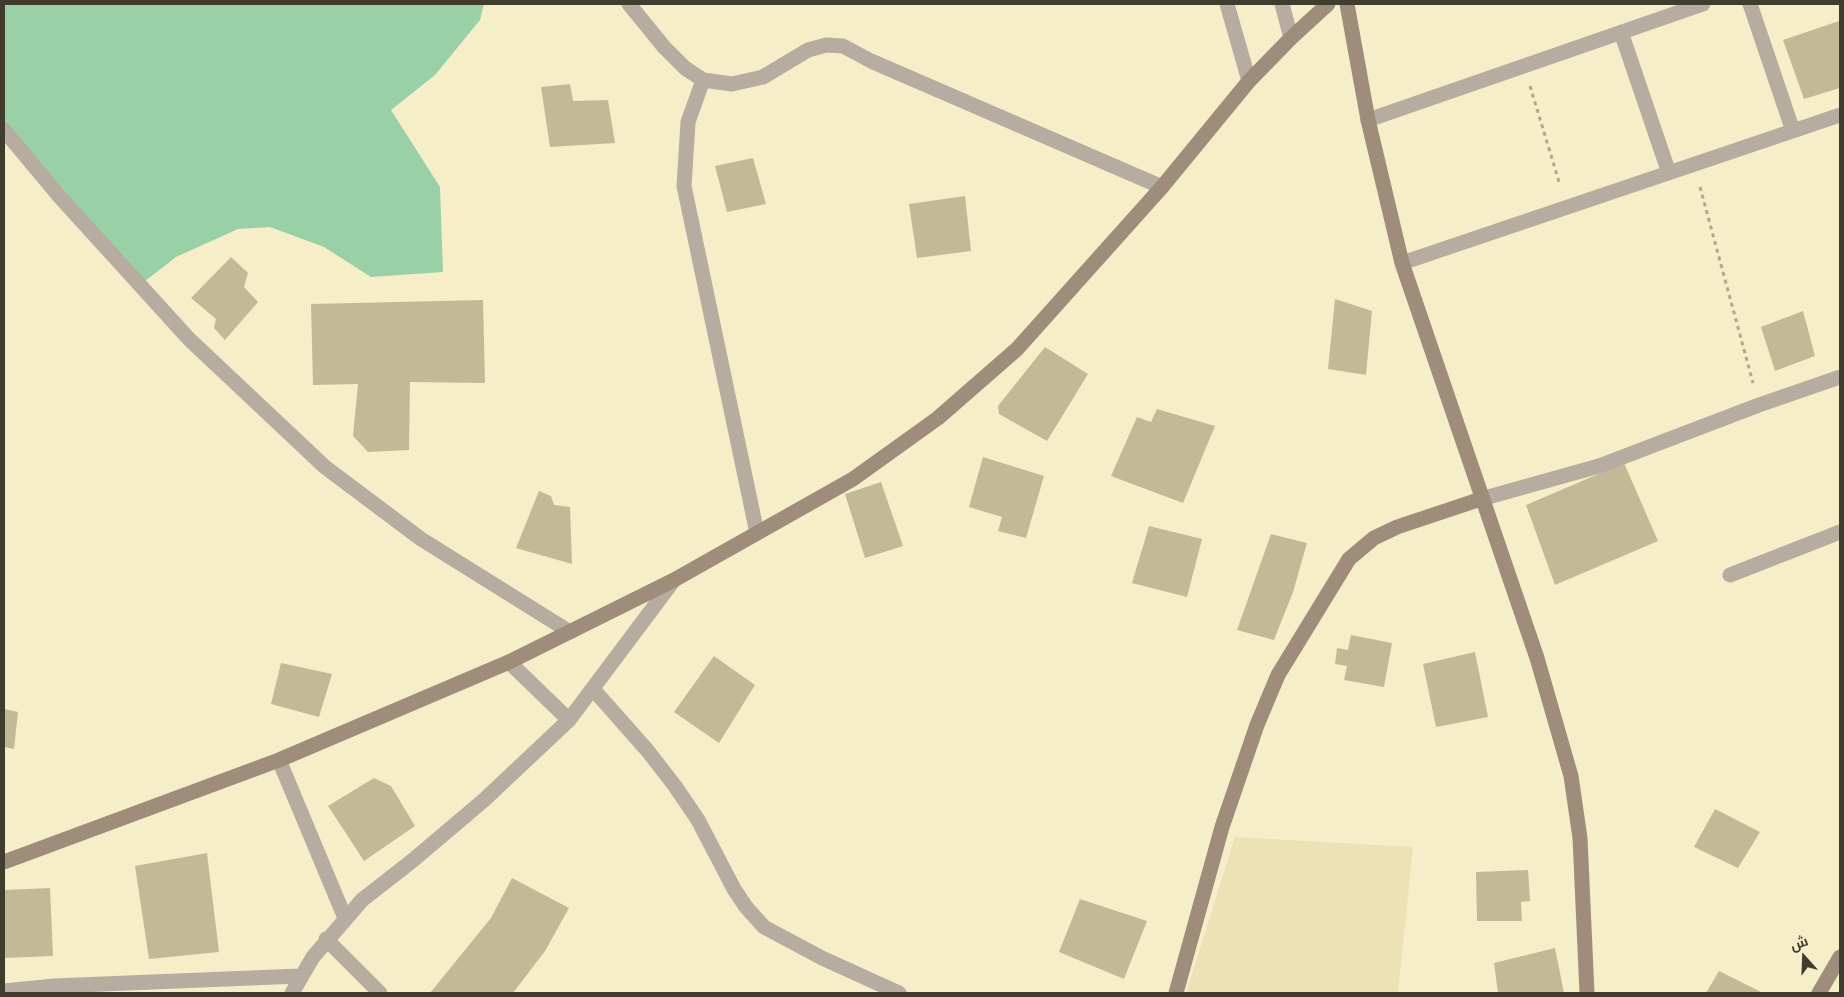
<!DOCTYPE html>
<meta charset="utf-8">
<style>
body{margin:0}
#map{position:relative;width:1844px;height:997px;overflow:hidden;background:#f6eec9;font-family:Jost,Cairo,sans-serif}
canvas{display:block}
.frame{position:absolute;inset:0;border:5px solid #403c2e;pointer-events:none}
.north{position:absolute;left:1779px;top:932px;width:50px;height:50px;-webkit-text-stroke:4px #f6eec9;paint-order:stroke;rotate:340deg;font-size:14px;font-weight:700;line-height:20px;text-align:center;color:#403c2e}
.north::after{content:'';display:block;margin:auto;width:18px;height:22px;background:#403c2e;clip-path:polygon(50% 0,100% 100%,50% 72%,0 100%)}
</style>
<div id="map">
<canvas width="1844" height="997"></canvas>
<div class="frame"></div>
<div class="north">ش</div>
</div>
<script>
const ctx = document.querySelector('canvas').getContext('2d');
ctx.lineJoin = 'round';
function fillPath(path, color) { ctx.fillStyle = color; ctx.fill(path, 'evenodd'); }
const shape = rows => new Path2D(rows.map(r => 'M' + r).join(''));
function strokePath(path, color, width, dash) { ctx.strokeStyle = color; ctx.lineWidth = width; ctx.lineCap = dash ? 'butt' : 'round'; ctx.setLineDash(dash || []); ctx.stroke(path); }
fillPath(shape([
 [1235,837,1413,847,1398,993,1186,993]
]), '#ece2b6');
fillPath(shape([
 [4,4,484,4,480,20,435,75,391,110,440,187,443,272,371,277,324,247,270,227,238,229,176,257,144,282,4,122]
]), '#99d0a6');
fillPath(shape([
 [1839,21,1840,88,1804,99,1783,40],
 [570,84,573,101,608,100,615,143,550,147,541,87],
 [753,158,766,204,727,212,715,166],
 [965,196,971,251,917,258,909,204],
 [231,257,248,273,244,287,258,302,225,340,214,328,216,319,191,298],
 [1335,299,1372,311,1366,375,1328,369],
 [483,300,485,383,410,382,409,450,368,452,353,436,358,384,313,385,311,304],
 [1803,311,1815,356,1775,371,1761,327],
 [1045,347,1088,374,1047,441,999,414,998,406],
 [1157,409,1215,426,1183,503,1111,476,1137,417,1151,422],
 [983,457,1044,476,1026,538,998,531,1002,517,969,507],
 [1624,463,1658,541,1555,585,1526,505],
 [881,482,903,546,865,558,845,494],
 [539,491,551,496,554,505,570,507,572,564,516,548],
 [1149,526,1202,539,1187,597,1132,583],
 [1271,534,1307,543,1293,592,1274,640,1237,630],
 [1351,635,1392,643,1384,687,1344,680,1347,666,1335,664,1337,648,1348,650],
 [1475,652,1488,717,1436,727,1423,664],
 [714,656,755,685,719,743,674,712],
 [281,663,332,674,319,717,271,704],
 [4,709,18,712,14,749,4,747],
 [374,778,391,786,415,826,364,861,328,806],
 [1715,809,1760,832,1738,868,1694,847],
 [207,853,219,952,149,959,135,866],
 [1528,870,1530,901,1521,902,1522,921,1477,921,1476,872],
 [512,878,569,908,545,951,513,993,430,993,491,918],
 [50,888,53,956,4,958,5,890],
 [1080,899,1147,921,1124,979,1059,952],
 [1555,948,1564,993,1498,993,1494,963],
 [1719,971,1763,993,1706,993]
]), '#c2ba97');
strokePath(shape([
 [1530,86,1560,185],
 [1700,187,1753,383]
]), '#afa98d', 3, [4, 4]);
strokePath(shape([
 [629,4,664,47,685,68,703,80,732,84,763,77,808,50,826,45,843,46,871,61,1162,187],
 [1227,4,1249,81],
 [1282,4,1291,38],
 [1750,4,1793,131],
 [1621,32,1669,173],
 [703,80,688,122,684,186,757,533],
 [1368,120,1703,4],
 [4,130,59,196,189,339,325,467,421,539,570,632],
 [1402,263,1840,115],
 [1481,499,1599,466,1759,405,1840,377],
 [1730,575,1840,532],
 [509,662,569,720],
 [593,689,647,750,675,786,698,820,734,889,746,907,764,927,822,958,899,993],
 [279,760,345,918],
 [326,939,380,993],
 [4,991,54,986,300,976],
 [292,993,313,957,362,900,412,861,484,800,569,720,674,580]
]), '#b7aca0', 15);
strokePath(shape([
 [1347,4,1368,120,1402,263,1537,658,1571,776,1580,838,1587,993],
 [4,862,279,760,509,662,674,580,853,479,938,418,1017,349,1162,187,1249,81,1291,38,1328,4],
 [1176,993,1222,827,1257,725,1278,675,1319,608,1349,559,1374,538,1397,527,1481,499],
 [1819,993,1840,957]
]), '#9d8d7a', 15);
</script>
